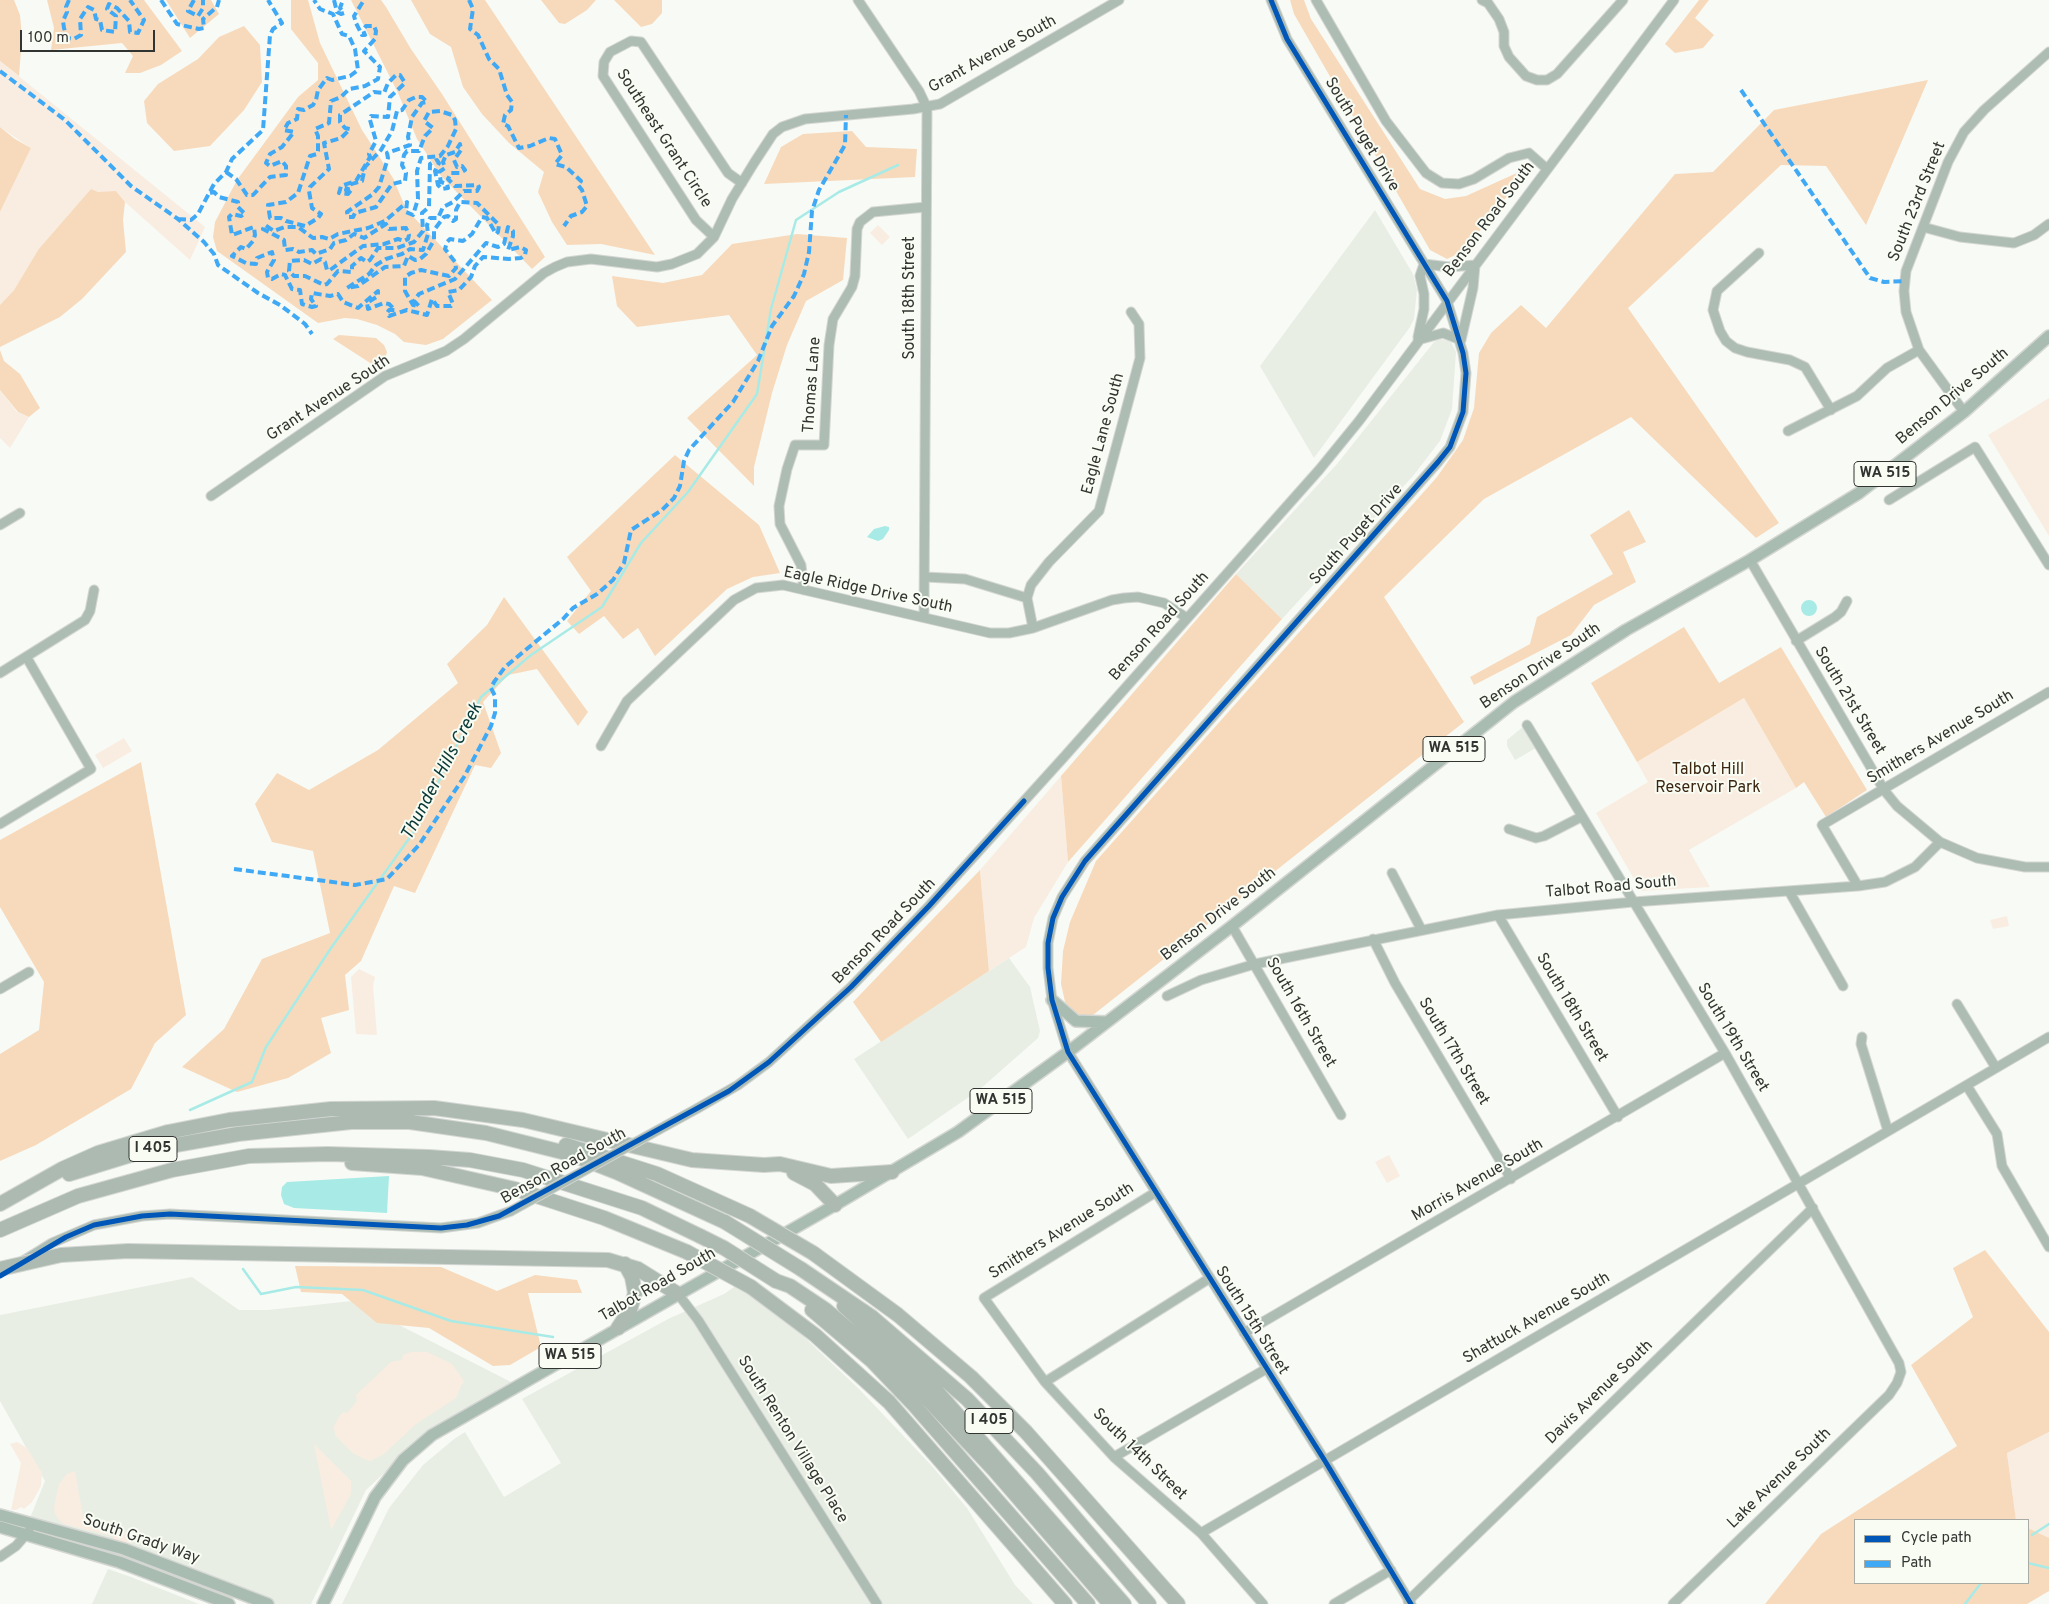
<!DOCTYPE html>
<style>
body{margin:0}
#map{position:relative;width:2049px;height:1604px;overflow:hidden;background:#f8faf5;font-family:Overpass,sans-serif}
canvas{display:block}
.legend{position:absolute;left:1854px;top:1519px;width:175px;height:65px;box-sizing:border-box;background:#f8fcf3;border:1px solid #a9aca5;margin:0;padding:6px 9px;list-style:none;font-size:15px;color:#323431}
.legend li{display:flex;align-items:center;gap:10px;height:25px}
.legend b{width:25px;border:1px solid #a9aca5}
.scale{position:absolute;left:20px;top:30px;width:135px;height:22px;box-sizing:border-box;border:2px solid #323431;border-top:0;padding-left:6px;font-size:15px;line-height:18px;white-space:nowrap;color:#323431;-webkit-text-stroke:4px #f8fcf3;paint-order:stroke}
</style>
<div id="map">
<canvas width="2049" height="1604"></canvas>
<ul class="legend">
<li><b style="height:6px;background:#0057b8"></b>Cycle path</li>
<li><b style="height:6px;background:#3fa9f5"></b>Path</li>
</ul>
<div class="scale">100 m</div>
</div>
<script>
const ctx = document.querySelector('canvas').getContext('2d');
ctx.lineJoin = 'round';
function fillPath(path, color) { ctx.fillStyle = color; ctx.fill(path, 'evenodd'); }
const shape = rows => new Path2D(rows.map(r => 'M' + r).join(''));
function strokePath(path, color, width, dash) { ctx.strokeStyle = color; ctx.lineWidth = width; ctx.lineCap = dash ? 'butt' : 'round'; ctx.setLineDash(dash || []); ctx.stroke(path); }
function write(font, color, halo, rows, align = 'center') {
  ctx.font = font + ' Overpass,sans-serif'; ctx.lineWidth = 4; ctx.setLineDash([]); ctx.textBaseline = 'middle'; ctx.strokeStyle = halo; ctx.fillStyle = color; for (const [text, x, y, turn = 0] of rows) {
    ctx.save(); ctx.translate(x, y); ctx.rotate((+turn || 0) * Math.PI / 180); ctx.textAlign = isNaN(turn) ? turn : align; if (halo) ctx.strokeText(text, 0, 0); ctx.fillText(text, 0, 0); ctx.restore();
  }
}
fillPath(shape([
 [1375,210,1413,274,1417,290,1414,319,1410,327,1314,458,1260,366],
 [1441,339,1451,342,1456,352,1452,409,1440,441,1413,476,1282,619,1236,574,1337,464,1434,342],
 [1524,726,1536,748,1515,760,1507,746,1507,740],
 [1009,958,1030,987,1040,1031,1038,1038,979,1090,908,1139,854,1059],
 [192,1277,239,1310,268,1310,352,1301,513,1383,423,1437,366,1490,311,1604,258,1604,30,1518,45,1481,0,1401,0,1315],
 [744,1280,859,1389,932,1466,967,1508,1015,1585,1033,1604,342,1604,389,1508,423,1465,454,1439,465,1432,504,1497,561,1463,522,1399,668,1319,724,1294],
 [108,1569,131,1577,199,1604,92,1604]
]), '#e9eee4');
fillPath(shape([
 [0,61,205,227,190,260,125,202,116,191,38,250,14,290,0,305,0,212,31,148,0,127],
 [878,225,890,237,882,245,870,233],
 [0,390,17,412,29,417,10,448,0,438],
 [2049,398,2049,536,1988,435],
 [1744,698,1796,788,1689,850,1710,887,1641,891,1596,813,1648,782,1637,762],
 [124,738,132,751,103,768,95,755],
 [1061,776,1068,862,1034,918,1026,947,989,971,980,870],
 [2007,916,2009,926,1993,929,1990,920],
 [359,969,375,977,373,986,377,1035,356,1034,351,977],
 [1389,1155,1400,1176,1387,1183,1375,1162],
 [411,1352,427,1352,452,1364,464,1381,461,1386,456,1398,416,1424,384,1454,370,1461,362,1458,353,1453,335,1435,334,1426,340,1415,344,1412,347,1413,357,1401,356,1395,391,1362,402,1360,403,1355],
 [2049,1432,2049,1538,2028,1528,2028,1520,2016,1520,2007,1453],
 [17,1442,27,1448,42,1473,41,1486,32,1502,24,1509,21,1507,16,1510,11,1510,21,1463,10,1444],
 [314,1444,351,1481,351,1494,331,1530],
 [75,1471,83,1517,140,1537,129,1544,114,1539,112,1536,64,1524,59,1520,55,1514,54,1506,59,1484,67,1474]
]), '#f9ede1');
fillPath(shape([
 [0,0,14,0,20,15,22,37,19,76,0,61],
 [47,0,144,0,182,51,161,65,140,73,125,73,133,56,122,43,51,50,54,28],
 [166,0,211,0,219,14,190,38],
 [291,0,308,0,320,43,362,130,393,178,406,209,492,300,443,339,426,345,404,342,395,334,377,325,357,319,345,318,318,323,217,251,213,237,215,222,237,180,298,97,318,80,318,63,291,29],
 [351,0,381,0,386,7,411,49,442,94,545,257,532,269,441,176,417,139,398,93],
 [411,0,485,0,655,255,601,244,567,245,552,222,538,192,544,172,509,143,482,114,463,87,451,47,430,34],
 [541,0,596,0,587,10,565,24,559,23],
 [614,0,662,0,662,13,652,24,641,27],
 [1290,0,1304,0,1311,19,1420,189,1445,199,1466,196,1530,167,1464,251,1447,259,1430,250,1294,14],
 [1699,0,1709,0,1695,18,1714,35,1703,48,1675,53,1665,44],
 [244,26,260,45,262,82,244,110,210,146,174,151,147,123,144,101,158,84,198,59,219,37],
 [1928,80,1866,225,1826,166,1781,165,1628,308,1779,523,1756,538,1631,417,1484,499,1384,597,1464,722,1093,1015,1083,1017,1074,1015,1066,1006,1061,984,1063,951,1070,922,1096,861,1437,477,1463,440,1474,408,1479,353,1491,333,1521,305,1546,328,1675,174,1713,172,1774,110],
 [0,127,15,139,31,148,0,212],
 [852,131,866,147,917,149,915,177,764,184,781,147,803,134],
 [91,189,98,192,116,191,125,202,123,220,126,252,82,299,60,317,0,347,0,305,14,290,38,250],
 [797,234,847,238,843,280,806,301,787,345,772,393,754,467,754,486,687,418,757,355,729,315,637,327,617,306,612,276,663,283,702,275,732,244],
 [339,335,376,338,384,345,387,352,385,359,378,368,333,339],
 [0,350,4,361,20,374,40,408,29,417,18,412,0,390],
 [675,455,759,525,780,573,753,577,727,589,655,656,638,628,623,639,604,616,579,634,567,621,591,591,567,557],
 [1629,510,1646,542,1623,552,1636,582,1594,605,1571,635,1474,685,1470,677,1530,644,1537,617,1613,574,1590,535],
 [1236,574,1282,619,1068,862,1061,776],
 [504,597,588,712,578,726,537,669,508,675,483,702,501,753,491,768,475,765,415,893,394,886,361,961,345,975,349,1010,321,1018,331,1053,288,1078,237,1092,182,1067,224,1029,262,959,330,933,313,851,272,842,255,804,277,773,309,790,378,750,458,683,447,664,487,625],
 [1684,627,1719,683,1781,647,1867,790,1826,817,1804,782,1796,788,1744,698,1637,762,1591,683],
 [141,762,186,1015,155,1043,131,1089,36,1145,0,1161,0,1054,39,1030,44,982,0,907,0,840],
 [980,870,989,971,881,1042,853,1002],
 [1985,1250,2049,1332,2049,1432,2007,1453,2016,1520,1855,1520,1855,1583,2028,1583,2028,1528,2049,1538,2049,1591,2027,1604,1765,1604,1821,1534,1957,1446,1911,1365,1973,1317,1953,1268],
 [295,1266,441,1267,497,1291,535,1275,577,1280,582,1293,528,1293,541,1347,510,1365,493,1366,429,1328,377,1323,342,1294,301,1292]
]), '#f7dabc');
fillPath(shape([
 [885,526,889,527,889,530,883,539,878,541,867,537,874,529],
 '1801 608a8 8 0 1 1 16 0a8 8 0 1 1-16 0Z',
 [389,1176,387,1213,294,1208,284,1204,281,1195,282,1187,287,1182]
]), '#a8ebe6');
strokePath(shape([
 [190,1110,252,1082,266,1047,331,948,413,833,481,697,531,655,602,607,641,543,688,492,757,394,771,309,796,220,839,192,898,165],
 [243,1269,261,1294,296,1287,363,1290,451,1321,553,1337],
 [2032,1535,2049,1524],
 [2028,1563,2049,1568],
 [1965,1604,1981,1583]
]), '#a8ebe6', 2.5);
const minor = shape([
 [858,0,919,91,927,108,924,617],
 [1271,0,1287,39,1447,301,1463,353,1466,373,1463,412,1450,447,1438,462,1085,861,1062,897,1053,918,1048,943,1048,968,1052,1000,1068,1052,1325,1461,1411,1604],
 [1316,0,1386,121,1426,173,1442,183,1459,184,1474,179,1509,158,1529,153,1547,169],
 [1482,0,1488,3,1499,19,1504,32,1504,46,1509,57,1526,76,1537,80,1547,80,1557,74,1623,0],
 [1923,227,1960,237,2014,243,2034,235,2049,224],
 [714,237,696,220,603,76,604,62,610,52,631,41,641,42,728,173,742,183],
 [1759,253,1717,291,1713,310,1720,331,1726,341,1735,348,1747,352,1790,360,1805,367,1831,410],
 [1424,264,1449,267,1475,265],
 [1418,337,1424,309,1424,294,1420,276,1424,264],
 [1418,340,1443,333,1461,340],
 [1461,340,1473,288,1475,265],
 [1964,412,1919,350,1906,312,1904,291,1906,271,1948,162,1964,132,1984,110,2049,52],
 [1788,431,1857,396,1887,368,1919,350],
 [211,496,385,376,446,351,464,339,544,273,555,267,567,262,591,259,657,267,672,264,697,254,714,237,732,199,754,163,773,134,782,127,805,119,913,109,940,104,1119,0],
 [1889,500,1975,447,2049,565],
 [0,525,20,513],
 [1750,560,1884,790,1897,806,1940,842,1977,858,2025,867,2049,867],
 [925,577,965,579,1027,598],
 [804,590,801,565,780,524,779,506,787,469,795,445,824,445,829,345,833,319,852,287,855,276,857,229,860,222,873,212,926,207],
 [1033,628,1027,598,1031,585,1049,562,1099,511,1140,358,1139,324,1131,312],
 [1796,641,1835,617,1841,612,1847,601],
 [0,673,85,620,90,611,94,590],
 [1527,725,1725,1053,1899,1363,1901,1372,1897,1383,1889,1395,1673,1604],
 [601,746,627,701,734,600,756,588,783,585,990,633,1009,633,1033,628,1112,600,1124,598,1138,597,1164,603,1187,618],
 [0,824,91,769,27,658],
 [1509,829,1536,838,1544,836,1581,817],
 [1392,873,1421,929],
 [1858,886,1822,825,2049,692],
 [1789,891,1843,986],
 [1498,915,1618,1117],
 [1232,926,1341,1115],
 [1373,939,1395,983,1511,1179],
 [0,989,29,972],
 [1167,996,1201,980,1255,964,1498,915,1633,902,1858,886,1885,882,1915,867,1940,842],
 [1957,1004,1996,1068],
 [1862,1037,1861,1044,1888,1131],
 [1967,1086,1997,1134,2002,1166,2049,1247],
 [698,1108,738,1085,769,1062,851,987,929,906,1064,757,1319,470,1359,421,1674,0],
 [1156,1192,984,1298,1045,1382,1114,1457,1201,1533,1263,1604],
 [23,1261,52,1243,94,1225,142,1216,170,1214,441,1228,478,1223,511,1211],
 [678,1294,698,1320,877,1604],
 [1244,1333,1725,1053],
 [1045,1382,1210,1278],
 [1114,1457,1266,1369],
 [1201,1533,2049,1037],
 [0,1557,16,1546,29,1531],
 [1408,1601,1813,1208],
 [1334,1604,1391,1570]
]);
const major = shape([
 [1052,1000,1076,1021,1107,1022],
 [0,1515,124,1549,268,1604],
 [0,1527,119,1562,229,1604],
 [323,1604,375,1497,403,1460,432,1435,835,1205,958,1132,1068,1052,1232,926,1514,702,1626,630,1750,560,1859,493,1964,412,2049,336]
]);
const highway = shape([
 [566,1145,657,1174,750,1216],
 [352,1163,422,1168,515,1189,604,1218,687,1252],
 [794,1173,815,1184,835,1205],
 [69,1174,147,1150,238,1134,351,1122,410,1122,486,1133,570,1154,616,1172,725,1222],
 [0,1204,62,1169,98,1153,168,1132,229,1120,331,1109,434,1108,523,1120,692,1160,764,1165,780,1164,831,1176,892,1172],
 [0,1230,78,1196,172,1170,249,1156,328,1154,429,1157,470,1160,523,1170,642,1208,700,1236],
 [813,1253,898,1315,971,1377,1026,1432,1178,1604],
 [61,1255,128,1251,608,1260,638,1269,678,1294],
 [801,1269,872,1317,967,1399,1037,1473,1149,1604],
 [776,1281,790,1286,826,1310,916,1387,994,1470,1110,1604],
 [751,1287,815,1335,889,1402,1065,1604],
 [844,1306,934,1388,1124,1604],
 [812,1310,872,1361,914,1405,1088,1604],
 [618,1328,630,1310,635,1293,632,1277,625,1264]
]);
strokePath(minor, '#d4d6d3', 11);
strokePath(major, '#d4d6d3', 14);
strokePath(highway, '#d4d6d3', 16);
strokePath(minor, '#aebdb4', 9);
strokePath(major, '#a9bcb2', 11);
strokePath(highway, '#acbab2', 14);
const minorBridge = shape([
 [511,1211,698,1108]
]);
const highwayBridge = shape([
 [750,1216,813,1253],
 [725,1222,801,1269],
 [700,1236,724,1248,776,1281],
 [687,1252,751,1287],
 [0,1269,61,1255]
]);
strokePath(minorBridge, '#d4d6d3', 11, []);
strokePath(highwayBridge, '#d4d6d3', 16, []);
strokePath(minorBridge, '#aebdb4', 9);
strokePath(highwayBridge, '#acbab2', 14);
strokePath(shape([
 [69,0,66,7,67,12,63,21,64,28,67,38,74,39,81,35,80,19,88,7,94,10,96,19,100,20,102,30,115,32,116,16,107,9,109,4,117,8,129,21,130,32,138,33,144,20,130,0],
 [161,0,177,24,199,29,204,28,203,19,217,7,219,0],
 [194,0,188,11,198,16,203,8,203,0],
 [334,0,337,12,341,14,344,13,340,8,343,0],
 [469,0,473,9,470,29,478,35,489,59,499,69,507,95,512,102,511,110,505,115,503,124,508,126,519,148,530,146,549,138,555,139,562,155,555,164,566,167,581,181,578,185,582,190,587,206,582,212,571,216,564,226],
 [0,71,65,120,131,186,178,219,204,242,214,254,218,265,258,293,280,305,305,324,312,334],
 [1741,90,1870,278,1884,282,1905,281],
 [226,172,236,179,247,195,253,195,270,177,286,175,286,166,282,161,270,166,266,163,270,154,282,147,294,132,284,130,288,123,297,119,298,109,304,110,313,105,316,100,318,90,327,78,332,80,350,76,358,70,355,49,349,36,342,34,333,14,320,9,314,0],
 [210,193,214,192,219,197,238,202,238,207,245,214,241,216,232,214,229,217,232,235,254,227,255,235,253,241,246,249,241,247,232,256,246,263,256,264,257,258,272,252,274,260,267,272,268,278,272,279,281,274,285,275,292,289,300,290,302,304,312,307,316,306,311,299,312,293,330,296,338,294,343,302,358,308,378,291,378,296,367,303,368,309,384,303,389,304,395,310,389,310,387,313,389,316,407,310,427,315,432,299,437,306,451,306,453,304,448,292,459,290,471,277,475,266,483,257,509,259,521,258,525,255,526,250,520,247,508,250,513,236,513,231,508,227,504,244,498,247,486,243,455,279,419,294,414,301,419,306,413,305,405,291,405,277,411,273,421,270,449,276,456,268,455,262,445,249,447,242,450,239,463,241,472,234,482,217,487,218,496,234,498,232,499,225,477,203,460,202,456,210,456,219,453,221,448,216,444,217,434,230,434,240,426,254,420,259,415,260,408,256,404,266,385,267,358,286,347,288,369,274,376,265,386,259,402,254,410,249,423,250,428,234,427,225,430,218,438,218,443,207,453,202,464,191,477,191,479,187,478,185,455,186,448,179,451,173,460,173,465,170,462,166,457,167,454,160,461,150,460,144,455,152,446,155,443,162,445,168,439,172,441,182,447,184,448,188,442,189,438,185,435,171,439,163,437,160,430,164,429,207,422,213,423,231,414,242,397,248,378,248,370,260,367,262,361,258,352,266,352,272,338,271,327,284,324,285,305,276,294,276,289,271,290,261,304,260,312,264,321,259,325,262,327,270,330,270,363,246,384,244,398,239,404,241,408,239,409,235,406,228,389,229,386,224,364,238,354,234,346,240,334,243,330,249,316,254,312,250,299,252,293,249,285,250,284,240,263,229,265,225,274,231,285,227,298,227,313,238,322,237,329,239,338,234,368,228,385,221,407,202,406,212,413,215,418,199,417,171,421,158,440,156,448,146,456,129,455,120,452,115,440,111,429,112,424,121,433,128,425,136,419,151,407,151,404,155,402,165,406,173,405,181,392,184,376,207,355,213,353,217,348,217,347,212,373,194,379,187,388,158,387,153,410,145,408,137,412,117,422,103,427,102,422,97,416,97,409,100,402,110,397,111,392,131,381,150,365,167,362,181,348,185,346,190,352,189,348,194,339,193,341,186,356,181,370,157,369,154,376,141,370,120,371,116,388,117,390,97,405,83,400,75,396,75,388,83,384,93,374,92,340,115,340,122,345,128,350,129,341,138,324,143,329,169,310,187,309,191,312,208,321,214,318,218,305,226,286,221,281,218,270,218,268,205,286,202,298,193,310,156,317,154,318,151,318,136,315,129,329,123,331,101,341,97,349,89,365,86,378,79,380,67,364,51,375,39,376,31,374,26,366,26,363,30,365,35,362,35,356,23,354,16,364,0],
 [178,219,191,220,198,214,214,184,226,172,232,159,263,130,270,35,273,29,282,23,268,0],
 [234,869,355,885,387,879,419,845,464,777,491,726,495,713,495,696,491,688,494,682,505,667,563,619,573,608,597,594,613,580,624,563,631,530,662,510,674,498,680,486,684,461,689,450,733,402,758,361,772,326,794,296,804,274,809,252,812,211,819,190,845,145,846,115]
]), '#3fa9f5', 4, [8, 4]);
strokePath(shape([
 [1271,0,1287,39,1447,301,1463,353,1466,373,1463,412,1450,447,1438,462,1085,861,1062,897,1053,918,1048,943,1048,968,1052,1000,1068,1052,1325,1461,1411,1604],
 [0,1276,66,1237,94,1225,142,1216,170,1214,441,1228,467,1225,499,1216,729,1091,769,1062,851,987,929,906,1024,801]
]), '#0057b8', 5);
for (const [x, y, w] of [
 [1885,474,62],
 [1454,749,62],
 [1001,1101,62],
 [153,1149,48],
 [570,1356,62],
 [989,1421,48]
]) { const box = new Path2D(); box.roundRect(x - w / 2, y - 12.5, w, 25, 4); ctx.fillStyle = '#f8fcf3'; ctx.fill(box); strokePath(box, '#323431', 1); }
write('bold 15px', '#323431', null, [
 ["WA 515",1885,474],
 ["WA 515",1454,749],
 ["WA 515",1001,1101],
 ["I 405",153,1149],
 ["WA 515",570,1356],
 ["I 405",989,1421]
]);
write('16px', '#323431', '#f8fcf3', [
 ["Grant Avenue South",993,55,-29],
 ["South Puget Drive",1361,135,59],
 ["Southeast Grant Circle",663,139,57],
 ["South 23rd Street",1918,202,-68],
 ["Benson Road South",1490,220,-53],
 ["South 18th Street",911,298,-90],
 ["Thomas Lane",813,385,-86],
 ["Benson Drive South",1953,397,-40],
 ["Grant Avenue South",329,399,-33],
 ["Eagle Lane South",1104,434,-75],
 ["South Puget Drive",1357,535,-48],
 ["Eagle Ridge Drive South",868,591,12],
 ["Benson Road South",1160,627,-48],
 ["Benson Drive South",1541,667,-34],
 ["South 21st Street",1849,701,59],
 ["Smithers Avenue South",1941,738,-31],
 ["Talbot Road South",1611,888,-5],
 ["Benson Drive South",1219,915,-38],
 ["Benson Road South",885,932,-46],
 ["South 18th Street",1571,1008,59],
 ["South 16th Street",1300,1013,60],
 ["South 19th Street",1732,1038,59],
 ["South 17th Street",1453,1052,59],
 ["Benson Road South",564,1167,-29],
 ["Morris Avenue South",1478,1181,-30],
 ["Smithers Avenue South",1062,1232,-32],
 ["Talbot Road South",658,1286,-30],
 ["Shattuck Avenue South",1537,1319,-30],
 ["South 15th Street",1251,1321,58],
 ["Davis Avenue South",1600,1393,-44],
 ["South Renton Village Place",792,1440,58],
 ["South 14th Street",1139,1455,44],
 ["Lake Avenue South",1780,1479,-44],
 ["South Grady Way",141,1540,19]
]);
write('16px', '#3b250f', '#f8fcf3', [
 ["Talbot Hill",1708,771],
 ["Reservoir Park",1708,789]
]);
write('italic 18px', '#093836', '#f8fcf3', [
 ["Thunder Hills Creek",443,772,-62]
]);
</script>
